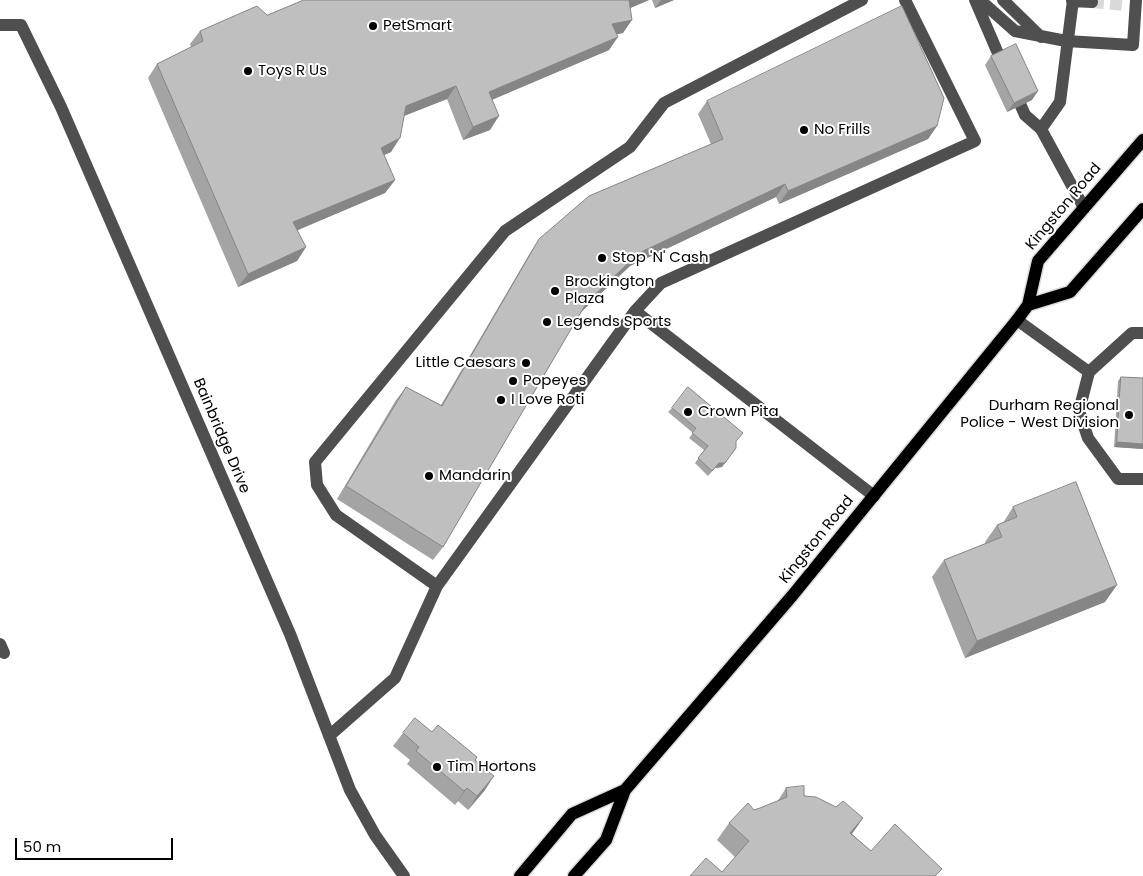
<!DOCTYPE html>
<style>
body{margin:0}
#map{position:relative;width:1143px;height:876px;overflow:hidden;background:#fff;font-family:Poppins,sans-serif}
canvas{display:block}
.scale{position:absolute;left:15px;top:838px;width:158px;height:22px;box-sizing:border-box;border:2px solid #000;border-top:0;padding-left:6px;font-size:15px;line-height:18px;white-space:nowrap;color:#000;-webkit-text-stroke:4px #fff;paint-order:stroke}
</style>
<div id="map">
<canvas width="1143" height="876"></canvas>
<div class="scale">50 m</div>
</div>
<script>
const ctx = document.querySelector('canvas').getContext('2d');
ctx.lineJoin = 'round';
function strokePath(path, color, width, dash) { ctx.strokeStyle = color; ctx.lineWidth = width; ctx.lineCap = dash ? 'butt' : 'round'; ctx.setLineDash(dash || []); ctx.stroke(path); }
function paint(path, color) { ctx.fillStyle = color; ctx.fill(path, 'evenodd'); }
function label(font, color, halo, rows, align = 'center') {
  ctx.font = font + ' Poppins,sans-serif'; ctx.lineWidth = 4; ctx.setLineDash([]); ctx.textBaseline = 'middle'; ctx.strokeStyle = halo; ctx.fillStyle = color; for (const [text, x, y, turn = 0] of rows) {
    ctx.save(); ctx.translate(x, y); ctx.rotate((+turn || 0) * Math.PI / 180); ctx.textAlign = isNaN(turn) ? turn : align; if (halo) ctx.strokeText(text, 0, 0); ctx.fillText(text, 0, 0); ctx.restore();
  }
}
const minorTunnel = new Path2D(`
 M 1092,2 L 1125,5`);
const minor = new Path2D(`
 M 975,0 L 1000,58
 M 980,0 L 1015,31 L 1066,41 L 1133,45 L 1136,0
 M 1003,0 L 1041,37
 M 1073,0 L 1060,102 L 1041,129 L 1084,208
 M 1072,1 L 1092,2
 M 0,25 L 21,25 L 61,107 L 290,634 L 350,790 L 375,835 L 404,876
 M 1021,106 L 1025,115 L 1041,129
 M 635,311 L 874,496
 M 1017,320 L 1089,372
 M 1143,333 L 1132,333 L 1089,372 L 1079,411 L 1088,438 L 1118,479 L 1143,479
 M 437,586 L 336,515 L 317,485 L 315,462 L 505,231 L 630,147 L 664,103 L 862,0
 M 0,644 L 4,653
 M 329,736 L 395,678 L 437,586 L 635,311 L 661,283 L 975,141 L 905,0`);
const major = new Path2D(`
 M 1028,305 L 1070,292 L 1143,209
 M 520,876 L 572,814 L 625,790
 M 574,876 L 606,840 L 625,790 L 792,596 L 1017,320 L 1028,305 L 1038,261 L 1143,140`);
const wall = new Path2D(`
 M 649,0 L 630,8 L 623,33 L 617,34 L 609,50 L 493,99 L 490,130 L 463,140 L 447,99 L 404,116 L 391,152 L 384,155 L 395,180 L 385,193 L 297,230 L 306,247 L 297,261 L 238,287 L 148,78 L 157,64 L 191,47 L 190,44 L 200,31 L 267,15 Z
 M 652,0 L 674,0 L 655,8 Z
 M 991,56 L 1032,100 L 1007,112 L 985,65 Z
 M 707,101 L 937,126 L 928,139 L 779,204 L 776,197 L 630,266 L 581,312 L 443,547 L 433,560 L 337,499 L 396,400 L 406,387 L 441,405 L 530,253 L 539,239 L 711,144 L 698,114 Z
 M 1121,377 L 1143,378 L 1143,449 L 1114,447 L 1118,381 Z
 M 672,408 L 736,442 L 722,467 L 715,468 L 708,476 L 695,463 L 704,450 L 689,438 L 693,433 L 668,412 Z
 M 1013,507 L 1105,602 L 965,658 L 932,577 L 944,560 L 986,544 L 985,542 L 997,525 L 1003,523 Z
 M 432,732 L 475,760 L 485,790 L 468,810 L 458,801 L 455,805 L 407,764 L 410,760 L 393,746 L 403,733 Z
 M 786,788 L 863,818 L 852,834 L 871,851 L 942,869 L 722,872 L 735,857 L 717,840 L 729,823 L 754,810 L 760,808 L 777,802 Z`);
const shadedWall = new Path2D(`
 M 628,0 L 649,0 L 619,13 Z
 M 661,0 L 674,0 L 655,8 Z
 M 632,20 L 623,33 L 603,37 L 612,24 Z
 M 618,37 L 609,50 L 480,105 L 489,92 Z
 M 456,86 L 447,99 L 396,119 L 406,106 Z
 M 1038,91 L 1032,100 L 1007,112 L 1014,103 Z
 M 499,116 L 490,130 L 463,140 L 473,127 Z
 M 937,126 L 928,139 L 779,204 L 788,191 Z
 M 400,138 L 391,152 L 371,161 L 381,148 Z
 M 395,180 L 385,193 L 284,236 L 293,222 Z
 M 785,184 L 776,197 L 630,266 L 577,316 L 587,302 L 639,253 Z
 M 306,247 L 297,261 L 238,287 L 248,274 Z
 M 1117,442 L 1143,444 L 1143,449 L 1114,447 Z
 M 736,448 L 722,467 L 715,468 L 708,476 L 719,463 Z
 M 1117,585 L 1105,602 L 965,658 L 977,641 Z
 M 494,776 L 485,790 L 468,810 L 477,796 Z
 M 467,788 L 458,801 L 455,805 L 464,791 Z
 M 863,818 L 851,835 L 850,833 Z`);
const building = new Path2D(`
 M 304,0 L 629,0 L 632,20 L 612,24 L 618,37 L 489,92 L 499,116 L 473,127 L 456,86 L 406,106 L 400,138 L 381,148 L 395,180 L 293,222 L 306,247 L 248,274 L 157,64 L 203,41 L 200,31 L 257,6 L 267,15 Z
 M 902,6 L 944,98 L 937,126 L 788,191 L 785,184 L 639,253 L 587,302 L 443,547 L 346,486 L 406,387 L 442,406 L 539,239 L 589,196 L 723,139 L 707,101 Z
 M 1016,44 L 1038,91 L 1014,103 L 991,56 Z
 M 1121,377 L 1143,378 L 1143,444 L 1117,442 Z
 M 688,387 L 743,433 L 736,441 L 736,448 L 725,463 L 719,463 L 712,471 L 698,458 L 708,446 L 692,433 L 696,428 L 672,408 Z
 M 1076,482 L 1117,585 L 977,641 L 944,560 L 1002,537 L 997,525 L 1017,517 L 1013,507 Z
 M 415,718 L 432,732 L 438,725 L 477,757 L 475,760 L 494,776 L 477,796 L 467,788 L 464,791 L 416,751 L 419,747 L 403,733 Z
 M 804,786 L 804,796 L 816,797 L 836,807 L 843,801 L 863,818 L 850,833 L 871,851 L 895,824 L 942,869 L 935,876 L 690,876 L 706,858 L 722,872 L 749,841 L 729,823 L 748,803 L 754,810 L 760,808 L 787,797 L 786,788 Z`);
const markers = [
 [373,26,5,"#000"],
 [248,71,5,"#000"],
 [804,130,5,"#000"],
 [602,258,5,"#000"],
 [555,291,5,"#000"],
 [547,322,5,"#000"],
 [526,363,5,"#000"],
 [513,381,5,"#000"],
 [501,400,5,"#000"],
 [688,412,5,"#000"],
 [1129,415,5,"#000"],
 [429,476,5,"#000"],
 [437,767,5,"#000"]
];
const poiNames = [
 ["PetSmart",383,26],
 ["Toys R Us",258,71],
 ["No Frills",814,130],
 ["Stop 'N' Cash",612,258],
 ["Brockington",565,282],
 ["Plaza",565,299],
 ["Legends Sports",557,322],
 ["Little Caesars",516,363,"right"],
 ["Popeyes",523,381],
 ["I Love Roti",511,400],
 ["Durham Regional",1119,406,"right"],
 ["Police - West Division",1119,423,"right"],
 ["Crown Pita",698,412],
 ["Mandarin",439,476],
 ["Tim Hortons",447,767]
];
const streetNames = [
 ["Kingston Road",1064,207,-50],
 ["Bainbridge Drive",221,436,67],
 ["Kingston Road",817,540,-51]
];
strokePath(minorTunnel, '#d9d9d9', 12, [12, 6]);
strokePath(major, '#dbdbdb', 15);
strokePath(minor, '#4f4f4f', 12);
strokePath(major, '#000', 12);
paint(wall, '#a4a4a4');
paint(shadedWall, '#868686');
paint(building, '#bfbfbf');
strokePath(building, '#868686', 1);
for (const [x, y, r, color] of markers) { const dot = new Path2D(); dot.arc(x, y, r, 0, 2 * Math.PI); ctx.fillStyle = color; ctx.fill(dot); strokePath(dot, '#fff', 2); }
label('15px', '#000', '#fff', poiNames, 'left');
label('15px', '#000', '#fff', streetNames);
</script>
